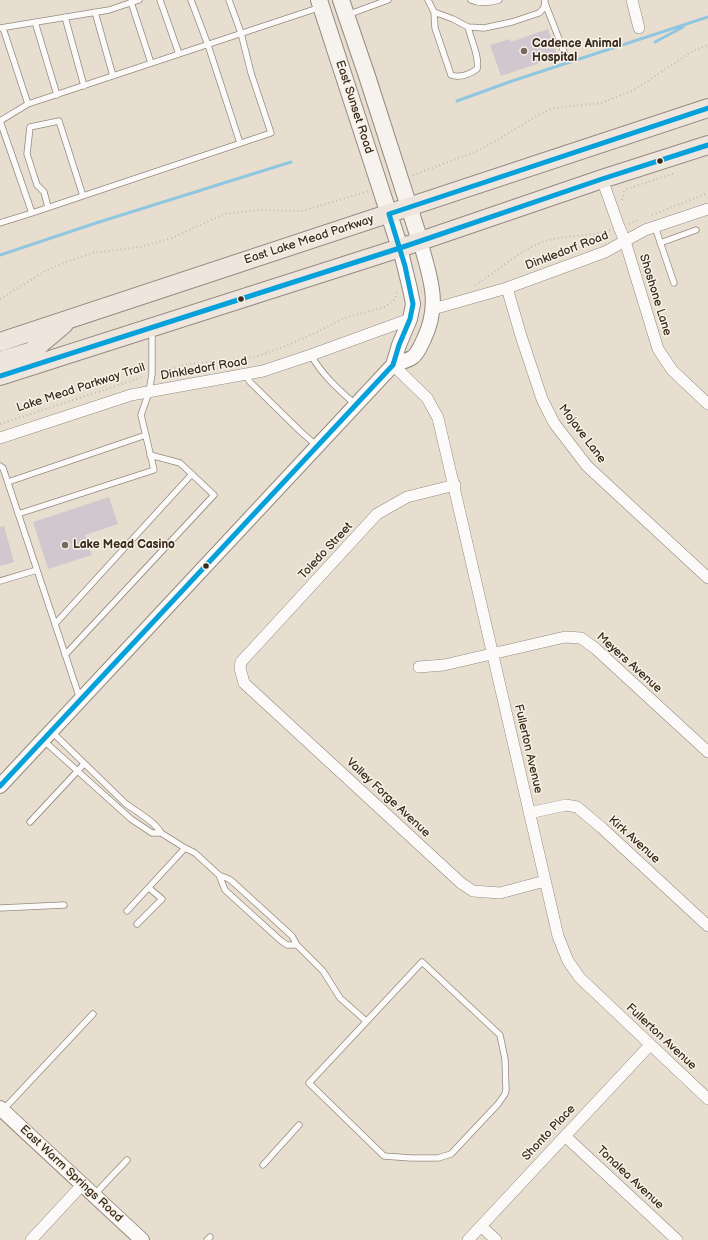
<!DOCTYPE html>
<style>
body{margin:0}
canvas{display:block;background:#e8ded0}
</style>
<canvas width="708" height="1240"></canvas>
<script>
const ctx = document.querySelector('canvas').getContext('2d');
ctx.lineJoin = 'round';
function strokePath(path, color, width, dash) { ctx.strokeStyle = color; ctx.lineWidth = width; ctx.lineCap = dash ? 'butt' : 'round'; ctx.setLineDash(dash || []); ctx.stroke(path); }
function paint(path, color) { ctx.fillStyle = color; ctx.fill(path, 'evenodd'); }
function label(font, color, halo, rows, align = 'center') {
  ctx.font = font + ' "Balsamiq Sans",sans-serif'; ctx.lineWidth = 3; ctx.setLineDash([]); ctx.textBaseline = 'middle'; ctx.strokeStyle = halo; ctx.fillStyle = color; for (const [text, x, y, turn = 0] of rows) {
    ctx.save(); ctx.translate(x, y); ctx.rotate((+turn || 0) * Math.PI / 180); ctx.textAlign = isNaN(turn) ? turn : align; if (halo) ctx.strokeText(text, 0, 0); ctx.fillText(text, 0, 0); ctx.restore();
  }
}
const stream = new Path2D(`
 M 655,42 L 683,27
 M 457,101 L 512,81 L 708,17
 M 0,255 L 96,223 L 291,162`);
const building = new Path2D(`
 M 548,29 L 558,57 L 501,76 L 490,45 L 510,39 L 511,42 Z
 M 109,497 L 118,524 L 85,535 L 92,555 L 48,569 L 33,522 Z
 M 4,526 L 14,562 L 0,566 L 0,527 Z`);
const path = new Path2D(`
 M 413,175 L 475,152 L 494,142 L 538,115 L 551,109 L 571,106 L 601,103 L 634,90 L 694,50 L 708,45
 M 622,200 L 624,192 L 627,189 L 675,173
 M 652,215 L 708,193
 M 629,224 L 638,220
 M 475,285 C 499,271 518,250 545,241 C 566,235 589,237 610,230
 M 0,299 L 47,270 L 72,260 L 93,253 L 140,247 L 172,238 L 224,214 L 259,210 L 302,211 L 369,191
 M 159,372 L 188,364 L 229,360 L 258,356 L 283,347 L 311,335 L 344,318 L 385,307 L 395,299 L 397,292
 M 0,424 L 143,377`);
const service = new Path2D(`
 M 160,0 L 179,54
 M 191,0 L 208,45 L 240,143
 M 428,0 L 434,12 L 435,28 L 451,75 C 460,78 470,74 477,69 C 480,58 471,40 468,27 L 453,19 L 434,12
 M 471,0 C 480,4 489,3 499,0
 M 131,2 L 151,63
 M 545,3 L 564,52
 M 95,12 L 113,76
 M 347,15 L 388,0
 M 65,17 L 84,86
 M 35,22 L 57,95
 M 468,27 L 484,28 L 512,22 L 539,13 L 544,8 L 545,0
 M 0,28 L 109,10 L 139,0
 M 3,28 L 28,104
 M 0,120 L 0,121 L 28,104 L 321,7
 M 0,121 L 32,213 L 0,223
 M 48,207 L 44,192 L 37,185 L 27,154 L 30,127 L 59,121 L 83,196
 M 32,213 L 271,133 L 251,73 L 241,33 L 229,0
 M 655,227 L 674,283
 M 660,243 L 696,230
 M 311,355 C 322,375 339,390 356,405
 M 245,374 L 250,382 L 300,431 L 317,446
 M 0,466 L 3,468 L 80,699
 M 8,482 L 146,435
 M 18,514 L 154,470 L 141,415 L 149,392 L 152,374 L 152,330
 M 0,581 L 37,570
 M 55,624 L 192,474
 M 65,655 L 214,495 L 180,463 L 150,455
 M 43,740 L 131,819 L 152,833 L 161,833 C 156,822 135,811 125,803 L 51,731
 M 30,822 L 84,764
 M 161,833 L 185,848 L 195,853 L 219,875 L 229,879 L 234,883 L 292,936 L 297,945 L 287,945 L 280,940 L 225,890 L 219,875
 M 0,908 L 64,905
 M 127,911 L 185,848
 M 137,924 L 162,899 L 149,888
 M 297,945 L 323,971 L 340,998 L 366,1021
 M 422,962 L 500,1035 L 505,1059 L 506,1090 L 505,1094 L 498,1104 L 451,1154 L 438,1158 L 411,1158 L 384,1156 L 309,1083 Z
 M 3,1110 L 93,1014
 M 263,1165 L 299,1125
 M 94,1195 L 127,1160
 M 207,1240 L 210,1237`);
const minor = new Path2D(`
 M 632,0 L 639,28
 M 602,179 L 619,227 L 625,241 L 658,349 L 672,370 L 708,404
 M 507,288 L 521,336 L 542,399 L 554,423 L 587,466 L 708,578
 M 433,309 L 507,288 L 605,252 L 645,230 L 708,209
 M 393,365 L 427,398 L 438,418 L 558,936 L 568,961 L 580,978 L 708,1099
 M 0,438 L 131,395 L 263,371 L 311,355 L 410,319
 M 455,485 L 407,497 L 377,514 L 241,662 L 240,668 L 244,683 L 461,883 L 473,891 L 500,893 L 545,881
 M 419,667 L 444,665 L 565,637 L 581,638 L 596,649 L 708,752
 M 529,813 L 566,805 L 577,807 L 602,828 L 708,926
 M 565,1136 L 677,1240
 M 481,1226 L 496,1240
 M 31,1240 L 82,1185
 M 468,1240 L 650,1045`);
const tertiary = new Path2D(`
 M 393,365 L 399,345 L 410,319 L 413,304 L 410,289 L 400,248
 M 0,786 L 393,365 C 399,363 407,361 413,357 C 418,353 421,345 424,339 C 441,303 430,277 420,241
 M 0,1108 L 142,1240`);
const secondary = new Path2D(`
 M 319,0 L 400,248
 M 341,0 L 367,76 L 420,241`);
const primary = new Path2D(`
 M 0,342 L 708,108
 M 0,361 L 32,351 L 64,324
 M 0,376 L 400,248 L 602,179 L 708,145`);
const bus1 = new Path2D(`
 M 0,376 L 400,248 L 602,179 L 708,145
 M 0,786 L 393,365 L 399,345 L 410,319 L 413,304 L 405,266 L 389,214 L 708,108`);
const markers = [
 [524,51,4,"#78695c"],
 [660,161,3.5,"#3b2a1e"],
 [241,299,3.5,"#3b2a1e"],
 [65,545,4,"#78695c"],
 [206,566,3.5,"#3b2a1e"]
];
const poiNames = [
 ["Cadence Animal",532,44],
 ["Hospital",532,58],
 ["Lake Mead Casino",73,545]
];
const streetNames = [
 ["East Sunset Road",354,107,72],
 ["East Lake Mead Parkway",309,240,-18],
 ["Dinkledorf Road",567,251,-21],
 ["Shoshone Lane",655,295,73],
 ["Dinkledorf Road",204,369,-10],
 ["Lake Mead Parkway Trail",81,388,-18],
 ["Mojave Lane",582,434,53],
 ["Toledo Street",326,551,-47],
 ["Meyers Avenue",629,663,42],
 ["Fullerton Avenue",528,749,77],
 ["Valley Forge Avenue",388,798,43],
 ["Kirk Avenue",634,840,42],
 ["Fullerton Avenue",661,1037,43],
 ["Shonto Place",549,1133,-47],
 ["East Warm Springs Road",71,1174,43],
 ["Tonalea Avenue",630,1178,43]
];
strokePath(stream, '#90c6df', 3);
paint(building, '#d0c8ce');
strokePath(service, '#938a81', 7);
strokePath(minor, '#938a81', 12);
strokePath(tertiary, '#938a81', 16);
strokePath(secondary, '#938a81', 18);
strokePath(primary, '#938a81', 20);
strokePath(path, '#bfbbb7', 2, [1, 3]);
strokePath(service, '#fcfaf8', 5.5);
strokePath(minor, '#fcfaf8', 11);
strokePath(tertiary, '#fcfaf8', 14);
strokePath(secondary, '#f6f2ee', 16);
strokePath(primary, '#eee5dd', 18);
strokePath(bus1, '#06a0da', 5);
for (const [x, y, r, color] of markers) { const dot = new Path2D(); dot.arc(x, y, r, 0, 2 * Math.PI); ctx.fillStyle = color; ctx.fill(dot); strokePath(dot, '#f7f3e8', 1.5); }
label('bold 12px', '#3b2a1e', '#f7f3e8', poiNames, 'left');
label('12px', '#3b2a1e', '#f7f3e8', streetNames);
</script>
